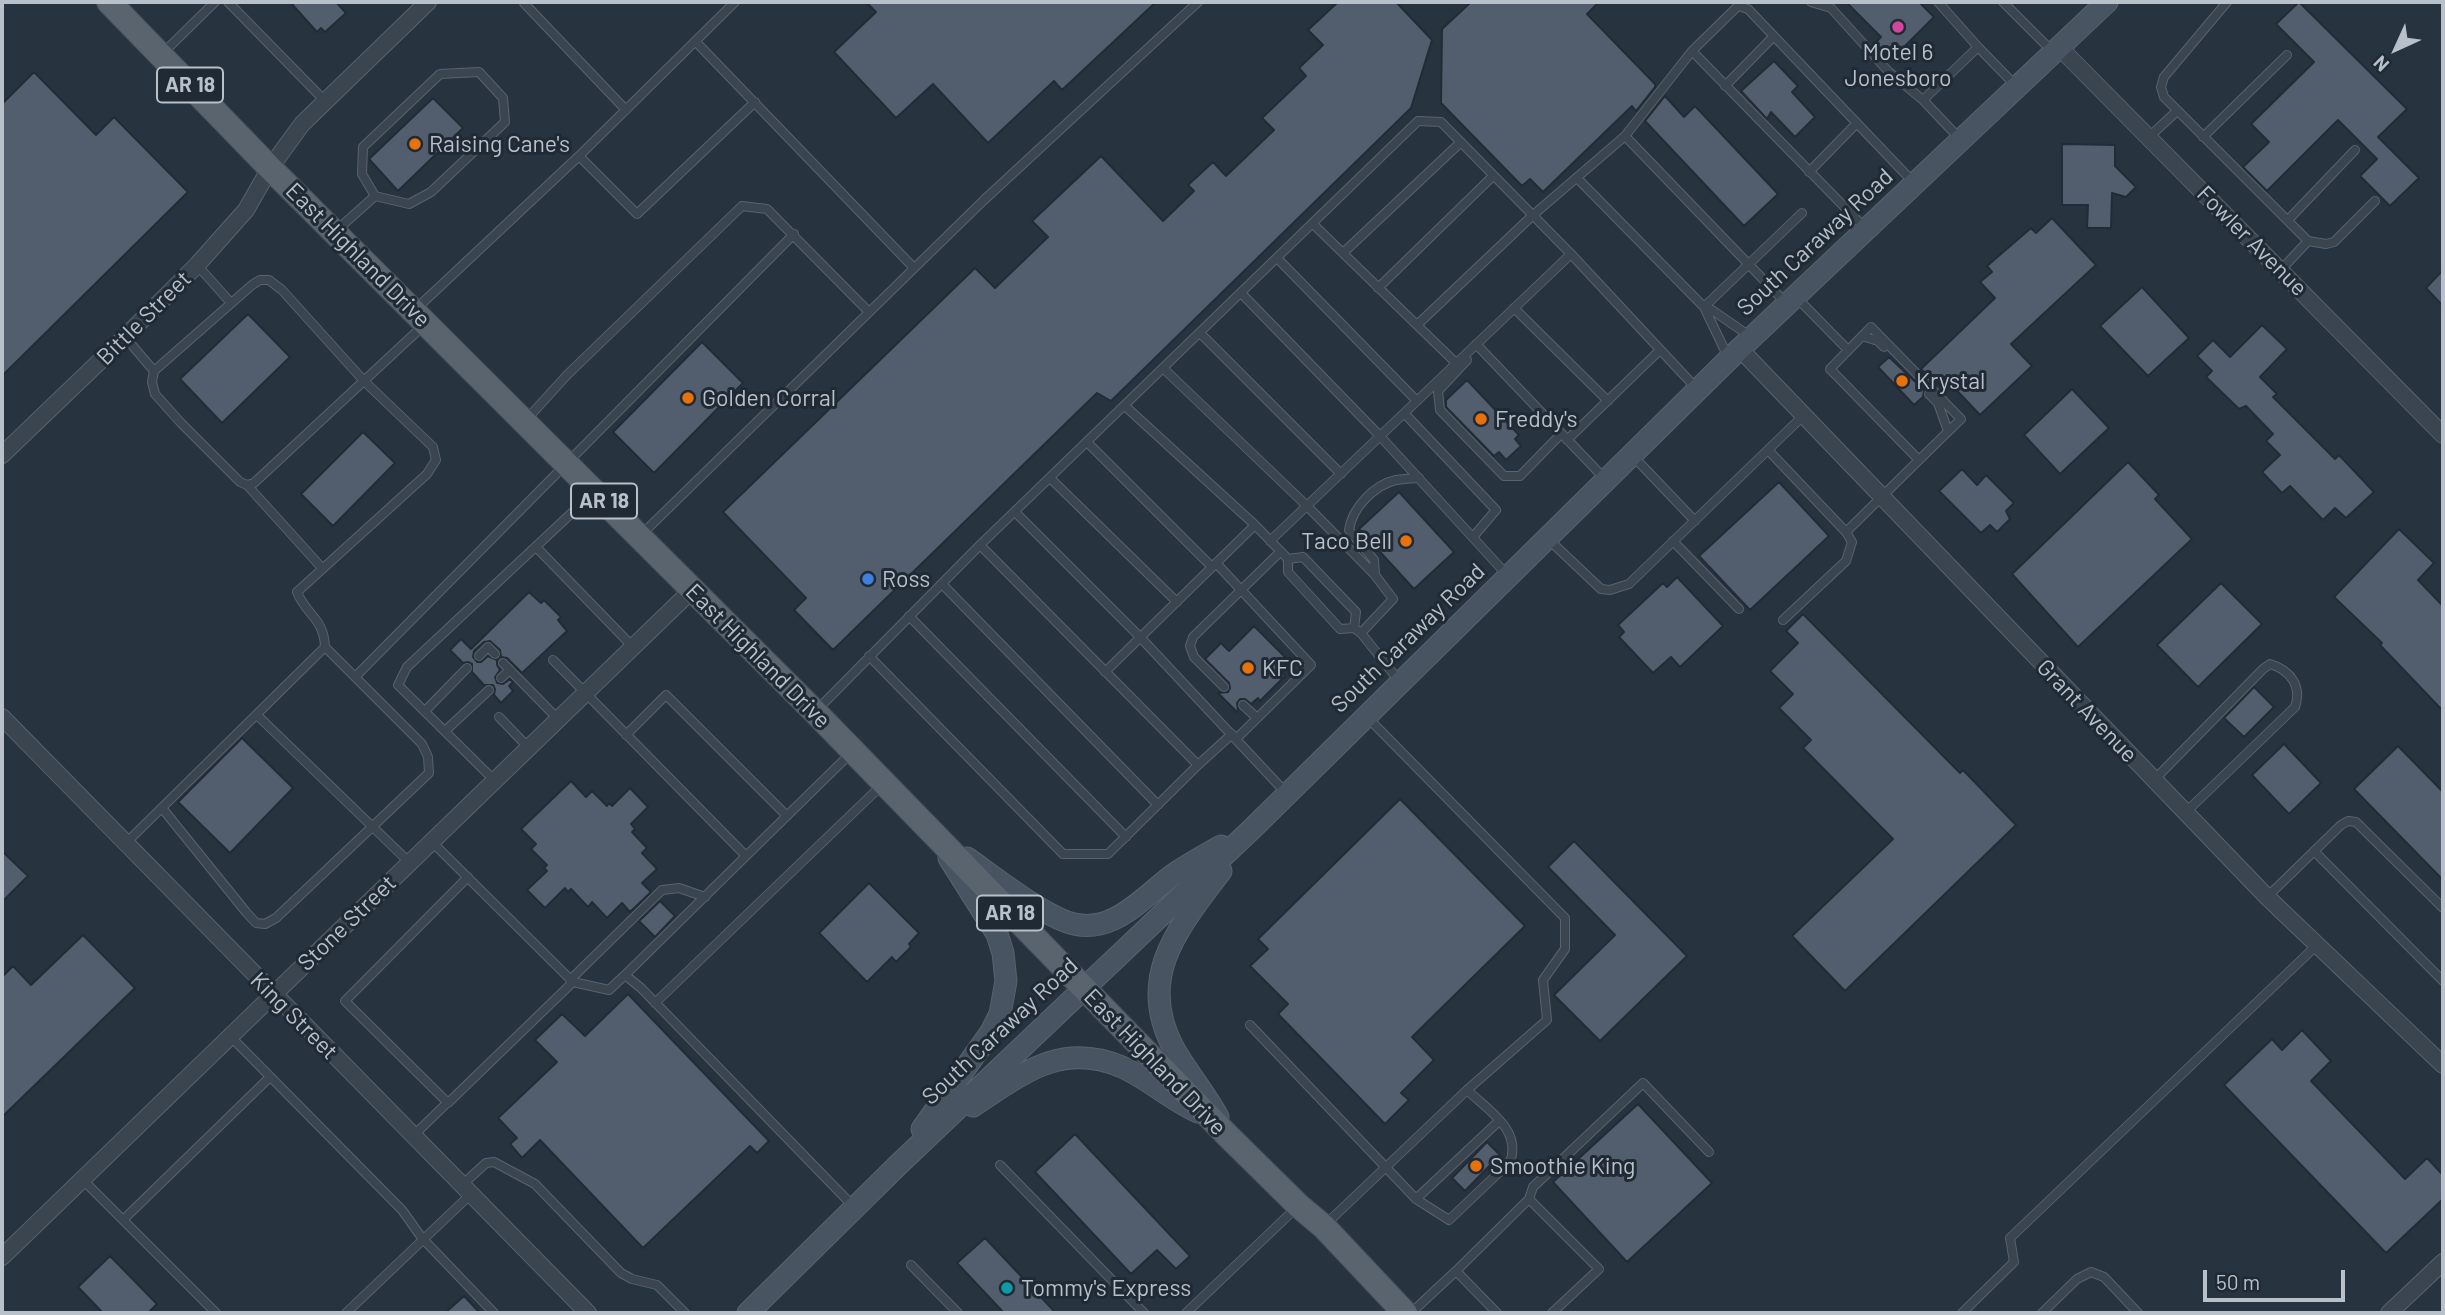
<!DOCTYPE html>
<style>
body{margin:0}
#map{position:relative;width:2445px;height:1315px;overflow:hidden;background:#27333f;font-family:Barlow,sans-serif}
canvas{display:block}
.frame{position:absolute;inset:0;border:4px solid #b8c0ca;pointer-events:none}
.north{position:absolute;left:2361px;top:14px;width:70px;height:70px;-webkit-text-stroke:5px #202a34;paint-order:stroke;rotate:225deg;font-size:19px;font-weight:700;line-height:28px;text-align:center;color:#b8c0ca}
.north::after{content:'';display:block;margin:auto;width:24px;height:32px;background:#b8c0ca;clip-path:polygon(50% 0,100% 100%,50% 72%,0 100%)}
.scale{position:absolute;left:2203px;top:1270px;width:142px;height:32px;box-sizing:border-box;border:4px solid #b8c0ca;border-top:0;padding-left:9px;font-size:21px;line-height:24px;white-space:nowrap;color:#b8c0ca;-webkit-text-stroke:5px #202a34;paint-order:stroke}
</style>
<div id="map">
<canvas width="2445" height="1315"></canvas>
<div class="frame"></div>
<div class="north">N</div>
<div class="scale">50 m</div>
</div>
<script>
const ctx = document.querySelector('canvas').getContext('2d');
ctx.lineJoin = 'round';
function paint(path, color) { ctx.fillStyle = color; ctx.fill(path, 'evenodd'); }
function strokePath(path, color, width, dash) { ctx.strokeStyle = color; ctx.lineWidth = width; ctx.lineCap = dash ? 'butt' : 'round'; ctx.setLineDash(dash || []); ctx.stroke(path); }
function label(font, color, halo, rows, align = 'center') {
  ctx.font = font + ' Barlow,sans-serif'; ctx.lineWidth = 6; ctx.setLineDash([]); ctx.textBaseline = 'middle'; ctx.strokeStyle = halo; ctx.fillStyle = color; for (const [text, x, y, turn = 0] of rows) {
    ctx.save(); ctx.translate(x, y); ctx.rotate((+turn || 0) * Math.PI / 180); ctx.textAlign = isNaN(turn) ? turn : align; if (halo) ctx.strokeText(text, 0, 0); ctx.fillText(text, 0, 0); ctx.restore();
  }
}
const building = new Path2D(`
 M 290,2 L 336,2 L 346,13 L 325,32 L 321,28 L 317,32 Z
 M 866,2 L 1156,2 L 1062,90 L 1054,81 L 988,143 L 933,84 L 896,118 L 834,52 L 876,12 Z
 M 1338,2 L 1396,2 L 1432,40 L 1411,108 L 1111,401 L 1097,393 L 833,650 L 794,610 L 806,598 L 723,512 L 975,268 L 995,288 L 1048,237 L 1032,221 L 1101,156 L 1163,221 L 1194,191 L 1188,185 L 1213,162 L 1226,176 L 1274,130 L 1262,118 L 1306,76 L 1299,68 L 1323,45 L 1308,30 Z
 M 1471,2 L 1599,2 L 1587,14 L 1655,84 L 1655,87 L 1636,111 L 1632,106 L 1543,192 L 1530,179 L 1522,186 L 1441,103 L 1442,29 Z
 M 1846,2 L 1919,2 L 1934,17 L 1891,60 L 1874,44 L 1881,37 Z
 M 2299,2 L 2407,109 L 2378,137 L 2419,178 L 2390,206 L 2360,176 L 2377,159 L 2338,120 L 2267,191 L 2243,167 L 2269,142 L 2251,124 L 2314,62 L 2276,24 Z
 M 1774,61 L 1798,86 L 1792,92 L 1815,117 L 1795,137 L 1771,112 L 1767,119 L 1741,91 Z
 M 34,72 L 96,135 L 114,117 L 188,192 L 2,376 L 2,104 Z
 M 1665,96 L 1684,117 L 1695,106 L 1778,194 L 1744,226 L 1645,121 Z
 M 433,98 L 463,128 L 398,191 L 369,159 Z
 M 2062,144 L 2115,145 L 2115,166 L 2136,187 L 2126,197 L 2112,193 L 2111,228 L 2087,228 L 2088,205 L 2062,205 Z
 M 2052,218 L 2096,265 L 2011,344 L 2032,366 L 1980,415 L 1944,377 L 1936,384 L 1921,369 L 1995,298 L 1980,282 L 1992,272 L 1987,266 L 2031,228 L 2036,233 Z
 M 2443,270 L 2443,306 L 2426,288 Z
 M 2142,287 L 2189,338 L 2148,376 L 2100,326 Z
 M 248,314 L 290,357 L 222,423 L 180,379 Z
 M 2262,325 L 2287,349 L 2260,377 L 2277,394 L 2273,397 L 2335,459 L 2339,455 L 2374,492 L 2346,518 L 2335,508 L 2323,520 L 2290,486 L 2282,493 L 2262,472 L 2280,455 L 2266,441 L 2273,434 L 2246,406 L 2239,409 L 2206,377 L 2212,371 L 2197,356 L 2213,340 L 2230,357 Z
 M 702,342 L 743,383 L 654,473 L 613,432 Z
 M 1889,357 L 1924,390 L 1923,397 L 1914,405 L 1878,367 Z
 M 1467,380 L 1519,435 L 1515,439 L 1521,446 L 1506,460 L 1499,452 L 1494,456 L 1446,407 L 1446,400 Z
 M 2072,389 L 2109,428 L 2060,474 L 2024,435 Z
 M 363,432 L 395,463 L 333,526 L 301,494 Z
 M 2128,462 L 2159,495 L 2155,499 L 2192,539 L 2078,647 L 2012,574 Z
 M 1962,469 L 1977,485 L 1986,475 L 2014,503 L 2006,511 L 2010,519 L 1997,532 L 1990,525 L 1981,533 L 1939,491 Z
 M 1779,482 L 1829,536 L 1750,610 L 1699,556 Z
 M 1399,492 L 1454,552 L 1414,589 L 1359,529 Z
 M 2399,529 L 2434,563 L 2418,580 L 2443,606 L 2443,711 L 2380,645 L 2382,643 L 2334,597 Z
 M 1677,577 L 1723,626 L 1680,667 L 1671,657 L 1653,673 L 1619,637 L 1624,632 L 1618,625 L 1663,583 L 1667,587 Z
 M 2221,583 L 2262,624 L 2198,687 L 2157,645 Z
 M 529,592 L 541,603 L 544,600 L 561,617 L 558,620 L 567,631 L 522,673 L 507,658 L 501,657 L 500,650 L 490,641 L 484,642 L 474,651 L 473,657 L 477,662 L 481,662 L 488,656 L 497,660 L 497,665 L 500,670 L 495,677 L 497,683 L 503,684 L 510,679 L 513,682 L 509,686 L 513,691 L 501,703 L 494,695 L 495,689 L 493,685 L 484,685 L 472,672 L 472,664 L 468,662 L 463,663 L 450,650 L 461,639 L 471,649 Z
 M 1803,614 L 1960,773 L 1963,770 L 2016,825 L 1845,991 L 1792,936 L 1893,839 L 1803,748 L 1811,740 L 1779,708 L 1793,694 L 1770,671 L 1798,643 L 1786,631 Z
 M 1254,626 L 1291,663 L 1282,672 L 1285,676 L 1260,701 L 1258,698 L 1251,704 L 1245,699 L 1240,699 L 1237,703 L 1238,710 L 1237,712 L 1218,693 L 1228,692 L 1230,688 L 1229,683 L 1205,659 L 1221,643 L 1229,651 Z
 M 2254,687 L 2274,707 L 2244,737 L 2224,718 Z
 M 242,738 L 293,788 L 230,853 L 178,802 Z
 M 2284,744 L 2321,783 L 2289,814 L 2252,775 Z
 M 2398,746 L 2443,792 L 2443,880 L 2354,789 Z
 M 571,781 L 586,797 L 592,791 L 607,806 L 609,803 L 612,806 L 630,788 L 648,807 L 631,824 L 635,829 L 632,832 L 647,848 L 642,853 L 657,869 L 642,883 L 651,892 L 630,912 L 622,903 L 607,918 L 592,902 L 588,907 L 571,889 L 568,892 L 565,888 L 545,908 L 527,890 L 547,871 L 544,868 L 547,865 L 531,849 L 536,844 L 521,829 Z
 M 1400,799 L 1525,926 L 1412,1037 L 1434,1060 L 1401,1093 L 1409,1100 L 1385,1124 L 1278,1014 L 1288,1004 L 1250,966 L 1268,949 L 1258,939 Z
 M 1574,841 L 1687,956 L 1600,1041 L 1554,995 L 1615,935 L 1548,867 Z
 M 2,851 L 28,876 L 2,902 Z
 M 869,883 L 919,933 L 909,944 L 911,947 L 896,962 L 892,957 L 867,982 L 819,933 Z
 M 660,901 L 675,916 L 655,937 L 639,921 Z
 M 83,935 L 135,988 L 2,1117 L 2,977 L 13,966 L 31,985 Z
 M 628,994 L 769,1141 L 757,1153 L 750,1146 L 643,1248 L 540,1140 L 522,1158 L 510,1144 L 517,1138 L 498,1118 L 557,1062 L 535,1040 L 562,1014 L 585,1036 Z
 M 2302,1030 L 2331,1061 L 2311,1081 L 2405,1179 L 2427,1158 L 2443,1175 L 2443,1199 L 2386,1253 L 2224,1085 L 2272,1039 L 2282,1050 Z
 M 1638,1104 L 1712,1183 L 1627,1262 L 1553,1182 Z
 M 1075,1134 L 1190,1256 L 1176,1269 L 1157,1250 L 1131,1274 L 1035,1172 Z
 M 1487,1142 L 1500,1155 L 1465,1191 L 1452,1178 Z
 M 985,1238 L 1056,1313 L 1004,1313 L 957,1263 Z
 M 110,1256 L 157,1304 L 148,1313 L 103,1313 L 78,1287 Z
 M 464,1296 L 480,1313 L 445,1313 Z`);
const service = new Path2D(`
 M 228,2 L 325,101
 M 526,2 L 524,3 L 626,110
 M 1811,2 L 1831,8 L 1888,71 L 1923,100
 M 1938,2 L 1978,47
 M 2003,2 L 2053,52
 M 2227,2 L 2164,77 L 2161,87 L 2164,97 L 2308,241 L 2326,244 L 2334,242 L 2375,201
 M 696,42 L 914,268
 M 1692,51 L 1738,6 L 1748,9 L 1914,183
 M 162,54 L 215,2
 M 1725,86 L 1773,37
 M 1625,136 L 1785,302
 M 2149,137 L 2177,111
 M 2203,137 L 2287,55
 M 1960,139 L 1923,100 L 1978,47 L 2015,85
 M 579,156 L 637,214 L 755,102
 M 1809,172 L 1857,123
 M 1578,179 L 1704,307 L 1728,357
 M 2288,220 L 2355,150
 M 1313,224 L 1456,363
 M 337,230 L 375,196 L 409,204 L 431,192 L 505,122 L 503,98 L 479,72 L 440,74 L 363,147 L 362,174 L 375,196
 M 1343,253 L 1461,142
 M 1277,258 L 1417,401
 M 197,265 L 231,303
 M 2280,271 L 2308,241
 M 1378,288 L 1493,176
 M 1241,293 L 1380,436 L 1508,576
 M 1796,297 L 1848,350
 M 417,308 L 579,156 L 735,2
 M 1514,308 L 1608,401
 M 1417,325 L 1532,216 L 1625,136 L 1692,51 L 1865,228
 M 1871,327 L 1961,419 L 1919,460 L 1830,369 Z
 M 1200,333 L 1341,474
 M 1862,336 L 1878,341 L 1884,347
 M 125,337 L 154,371
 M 1751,337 L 1712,310 L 1704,307 L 1802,213
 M 1476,344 L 1604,478
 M 1467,360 L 1438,391 L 1440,410 L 1504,476 L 1520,476 L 1561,434
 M 1163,368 L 1307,506 L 1375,575 L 1393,599 L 1361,633
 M 1929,394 L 1938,403 L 1948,431
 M 1125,406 L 1255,525 L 1288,559 L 1288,572 L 1340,629 L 1354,628 L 1361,633 L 1400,682
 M 1405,414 L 1496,510 L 1473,537
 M 527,419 L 567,375 L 742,206 L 767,209 L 869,312
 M 1567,440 L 1660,350
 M 1087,442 L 1212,567
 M 1768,450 L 1846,532 L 1852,542 L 1846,561 L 1783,620
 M 1632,455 L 1695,521
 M 1050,478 L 1177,602
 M 247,485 L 322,568
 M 1015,512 L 1141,638 L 1287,794
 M 1846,532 L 1919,460
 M 641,535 L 984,200 L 1198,2
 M 1547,538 L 1601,589 L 1610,590 L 1629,584 L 1804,415
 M 1270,541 L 1571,254
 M 1673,541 L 1739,609
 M 536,547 L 633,647
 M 1288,559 L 1303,557 L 1356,612 L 1354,628
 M 1216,563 L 1311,665 L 1236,739
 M 1375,575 L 1374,560 L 1349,530 C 1352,508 1374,485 1396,480 C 1404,479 1411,478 1419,478
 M 942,584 L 1158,805
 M 909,616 L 1126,837
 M 479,656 L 488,647 L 495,654
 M 869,656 L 1063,854 L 1108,854 L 1198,765 L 980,545
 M 553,660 L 746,856 L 850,754
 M 503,663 L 558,719
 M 1105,672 L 1255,525
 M 355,677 L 794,234
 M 501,678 L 510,670
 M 1224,687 L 1194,657 L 1190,646 L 1193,637 L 1280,552
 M 1243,705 L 1257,718
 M 817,710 L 980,545 L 1418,121 L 1441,122 L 1571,254 L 1696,388
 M 425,711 L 467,668
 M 257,715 L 410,863
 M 499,717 L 528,747
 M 445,731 L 489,690
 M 626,735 L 666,695 L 787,816
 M 1198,765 L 1232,734
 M 2154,780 L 2263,669 L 2270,664 C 2291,670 2302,687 2295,707 L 2185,813
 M 495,781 L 398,685 L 407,667 L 592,494
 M 162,808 L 246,912 L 256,923 L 265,924 L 276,918 L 429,773 L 428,757 L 422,744 L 325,647 C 324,618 306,615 297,592 L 427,474 L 436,460 L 433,447 L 364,381 L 282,290 L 269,280 L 260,280 L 252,285 L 154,371 L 152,382 L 155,394 L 181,423 L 240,482 L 247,485 L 254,483 L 424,325
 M 432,842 L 573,982 L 609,990 L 625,975 L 641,988 L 854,1207
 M 126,843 L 325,647
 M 2314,851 L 2443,981
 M 468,877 L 345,1001 L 448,1103 L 573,982
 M 2267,897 L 2341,825 L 2348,821 L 2356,822 L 2443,908
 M 625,975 L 746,856
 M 570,980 L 662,890 L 679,888 L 705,897
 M 655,1003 L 883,784
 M 1250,1025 L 1416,1199 L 1449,1220 L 1510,1162 C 1522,1130 1488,1110 1467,1090
 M 229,1035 L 402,1210 L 422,1238 L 494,1313
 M 413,1136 L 447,1103
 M 1000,1165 L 1144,1313
 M 82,1179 L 216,1313
 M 462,1185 L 486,1163 L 494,1162 L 535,1184 L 621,1273 L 632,1279 L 657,1285 L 685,1313
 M 1416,1199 L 1499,1121
 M 1529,1199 L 1533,1187 L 1643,1083 L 1709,1152
 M 123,1220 L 270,1077
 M 1326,1224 L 1467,1090 L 1547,1020 L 1543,980 L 1565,949 L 1565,918 L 1368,718
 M 911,1265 L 958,1313
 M 1456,1271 L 1529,1199 L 1599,1269 L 1552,1313
 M 346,1313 L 471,1194
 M 1186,1313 L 1296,1208
 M 1411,1313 L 1456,1271 L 1497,1313
 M 1962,1313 L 2014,1262 L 2010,1238 L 2317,945
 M 2042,1313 L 2077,1279 L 2091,1272 L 2104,1277 L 2138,1313`);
const minor = new Path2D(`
 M 2060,48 L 2443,435
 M 1740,349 L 2267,897 L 2443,1065
 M 2,455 L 125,337 L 197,265 L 246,210 L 270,168 L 302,124 L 428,2
 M 2,717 L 588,1313
 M 2,1257 L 692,590
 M 2389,1313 L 2443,1262`);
const secondary = new Path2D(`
 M 967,858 C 994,877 1037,911 1067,922 C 1111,938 1143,897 1174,874 C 1189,864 1205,855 1221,846
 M 973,1106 C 1022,1074 1061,1041 1122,1067 C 1149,1079 1171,1100 1198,1112
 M 1218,1117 C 1205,1093 1187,1072 1174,1049 C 1135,977 1179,927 1221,871
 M 922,1129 L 991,1032 L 1000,1014 L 1006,981 L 1003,953 L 997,934 L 949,858
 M 748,1313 L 897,1166 L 1254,827 L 1729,359 L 2107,2`);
const primary = new Path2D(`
 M 109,2 L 270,168 L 815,712 L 1227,1135 L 1299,1206 L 1324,1227 L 1405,1313`);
const markers = [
 [1898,27,7,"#d1479c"],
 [415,144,7,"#e8710a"],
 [1902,381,7,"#e8710a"],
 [688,398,7,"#e8710a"],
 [1481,419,7,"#e8710a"],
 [1406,541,7,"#e8710a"],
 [868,579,7,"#3f7fe0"],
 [1248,668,7,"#e8710a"],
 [1476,1166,7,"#e8710a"],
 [1007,1288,7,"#0f9aa8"]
];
const shields = [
 [190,85,66],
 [604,501,66],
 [1010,913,66]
];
const shieldNames = [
 ["AR 18",190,85],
 ["AR 18",604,501],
 ["AR 18",1010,913]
];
const poiNames = [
 ["Motel 6",1898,52,"center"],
 ["Jonesboro",1898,78,"center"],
 ["Raising Cane's",429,144],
 ["Krystal",1916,381],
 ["Golden Corral",702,398],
 ["Freddy's",1495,419],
 ["Taco Bell",1392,541,"right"],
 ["Ross",882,579],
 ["KFC",1262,668],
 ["Smoothie King",1490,1166],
 ["Tommy's Express",1021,1288]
];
const streetNames = [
 ["Fowler Avenue",2252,241,45],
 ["South Caraway Road",1815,242,-43],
 ["East Highland Drive",358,255,45],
 ["Bittle Street",144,318,-45],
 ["South Caraway Road",1408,638,-44],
 ["East Highland Drive",758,656,45],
 ["Grant Avenue",2087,711,46],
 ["Stone Street",347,923,-44],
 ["King Street",294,1016,45],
 ["South Caraway Road",1000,1031,-43],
 ["East Highland Drive",1155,1062,46]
];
paint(building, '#525e6d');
strokePath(building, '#222c36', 2);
strokePath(service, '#59636d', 10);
strokePath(minor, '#59636d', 18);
strokePath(secondary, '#59636d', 23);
strokePath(primary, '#454e58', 26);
strokePath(service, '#3b454f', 8);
strokePath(minor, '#3b454f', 16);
strokePath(secondary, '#495462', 21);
strokePath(primary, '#59646f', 24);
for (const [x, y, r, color] of markers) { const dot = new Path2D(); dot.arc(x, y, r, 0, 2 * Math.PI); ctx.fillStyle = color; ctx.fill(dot); strokePath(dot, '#202a34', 2.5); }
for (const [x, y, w] of shields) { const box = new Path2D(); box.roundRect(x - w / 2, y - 17.5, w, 35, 5); ctx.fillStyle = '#202a34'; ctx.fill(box); strokePath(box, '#b8c0ca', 2); }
label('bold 21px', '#b8c0ca', null, shieldNames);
label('23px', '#b8c0ca', '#202a34', poiNames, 'left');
label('23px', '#b8c0ca', '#202a34', streetNames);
</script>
